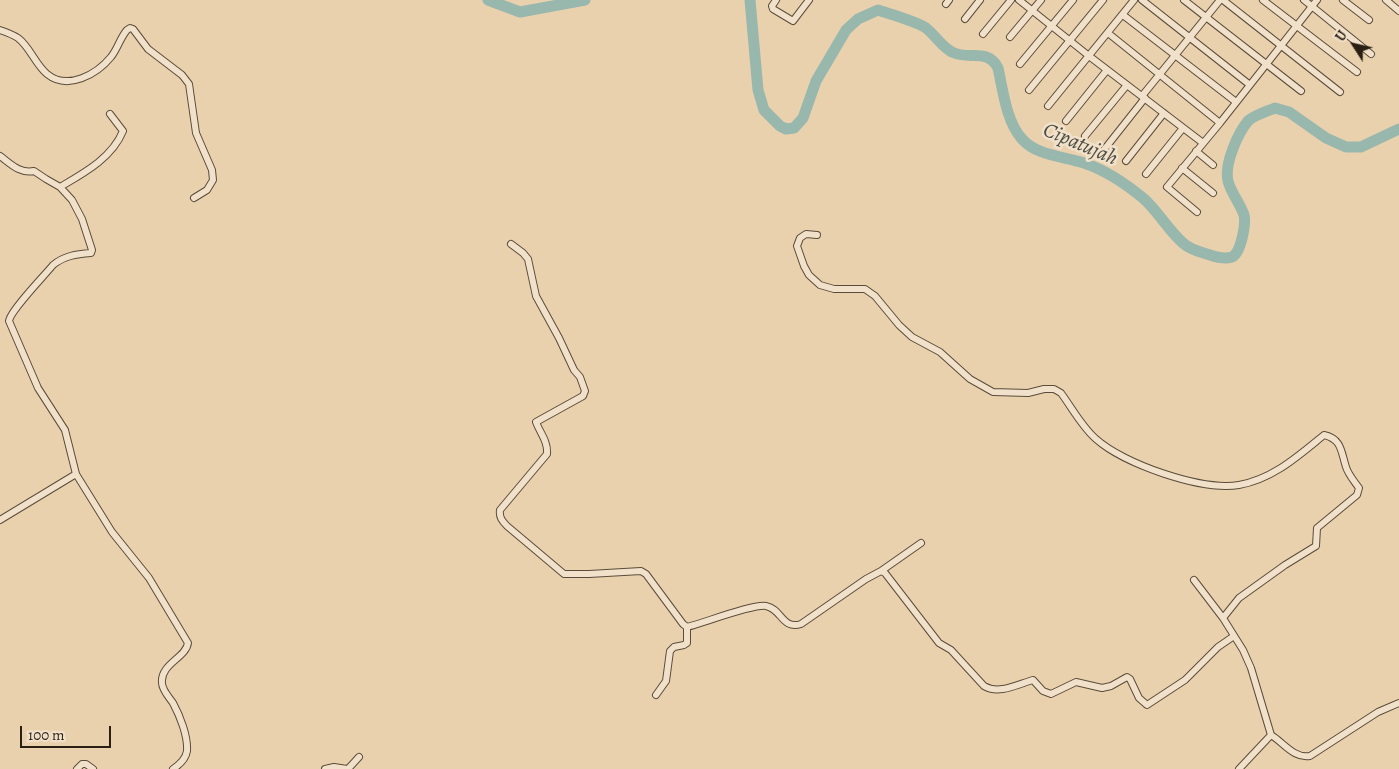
<!DOCTYPE html>
<style>
body{margin:0}
#map{position:relative;width:1399px;height:769px;overflow:hidden;background:#ead1ae;font-family:Alegreya,serif}
canvas{display:block}
.north{position:absolute;left:1329px;top:20px;width:50px;height:50px;-webkit-text-stroke:4px #f1e1ca;paint-order:stroke;rotate:305deg;font-size:14px;font-weight:700;line-height:20px;text-align:center;color:#2a1f13}
.north::after{content:'';display:block;margin:auto;width:18px;height:22px;background:#2a1f13;clip-path:polygon(50% 0,100% 100%,50% 72%,0 100%)}
.scale{position:absolute;left:20px;top:726px;width:91px;height:22px;box-sizing:border-box;border:2px solid #2a1f13;border-top:0;padding-left:6px;font-size:15px;line-height:18px;white-space:nowrap;color:#2a1f13;-webkit-text-stroke:4px #f1e1ca;paint-order:stroke}
</style>
<div id="map">
<canvas width="1399" height="769"></canvas>
<div class="north">U</div>
<div class="scale">100 m</div>
</div>
<script>
const ctx = document.querySelector('canvas').getContext('2d');
ctx.lineJoin = 'round';
function strokePath(path, color, width, dash) { ctx.strokeStyle = color; ctx.lineWidth = width; ctx.lineCap = dash ? 'butt' : 'round'; ctx.setLineDash(dash || []); ctx.stroke(path); }
function label(font, color, halo, rows, align = 'center') {
  ctx.font = font + ' Alegreya,serif'; ctx.lineWidth = 5; ctx.setLineDash([]); ctx.textBaseline = 'middle'; ctx.strokeStyle = halo; ctx.fillStyle = color; for (const [text, x, y, turn = 0] of rows) {
    ctx.save(); ctx.translate(x, y); ctx.rotate((+turn || 0) * Math.PI / 180); ctx.textAlign = isNaN(turn) ? turn : align; if (halo) ctx.strokeText(text, 0, 0); ctx.fillText(text, 0, 0); ctx.restore();
  }
}
const river = new Path2D(`
 M 488,0 L 520,12 L 585,0
 M 750,0 L 758,90 L 764,110 L 780,126 L 786,129 L 794,128 L 803,118 L 816,81 L 846,30 L 858,19 L 878,10 C 890,14 916,21 926,28 C 935,35 942,47 952,52 C 969,61 987,47 998,68 C 1003,90 1006,121 1022,139 C 1037,156 1063,156 1084,163 C 1105,170 1126,184 1143,198 C 1158,211 1168,230 1183,243 C 1190,250 1201,252 1210,255 C 1216,257 1226,259 1232,257 C 1241,253 1246,224 1244,215 C 1240,203 1231,193 1228,181 C 1224,164 1238,133 1248,121 C 1254,115 1268,111 1275,108 L 1289,112 L 1326,138 L 1346,147 L 1361,147 L 1399,129`);
const minor = new Path2D(`
 M 776,0 L 772,6 L 773,9 L 793,21 L 809,0
 M 1019,0 L 1089,56 L 1203,143
 M 1142,0 L 1250,85
 M 1184,0 L 1301,91
 M 1223,0 L 1340,92
 M 1263,0 L 1357,72
 M 1304,0 L 1371,54
 M 1343,0 L 1369,20
 M 1386,0 L 1399,11
 M 946,4 L 949,0
 M 1123,15 L 1236,102
 M 965,19 L 980,0
 M 0,30 C 6,32 12,34 18,38 C 30,47 35,64 47,74 C 68,91 97,74 111,57 C 118,48 120,38 127,30 L 130,28 L 133,29 L 148,49 L 182,75 L 189,84 L 196,133 L 212,170 L 213,180 L 207,190 L 194,198
 M 1108,33 L 1220,123
 M 983,34 L 1011,0
 M 1010,37 L 1041,0
 M 1020,64 L 1073,0
 M 1029,90 L 1103,0
 M 1142,96 L 1220,0
 M 1048,106 L 1134,0
 M 1066,121 L 1107,70
 M 1085,136 L 1127,85
 M 1103,151 L 1145,98
 M 1196,151 L 1213,165
 M 0,156 C 11,164 20,174 34,171 L 46,179 L 60,187 L 72,200 L 82,219 L 92,250 L 91,253 C 76,254 64,256 53,265 C 45,275 10,311 9,321 L 38,388 L 65,430 L 76,474
 M 1126,161 L 1164,113
 M 1182,168 L 1213,193
 M 1146,174 L 1183,128
 M 60,187 C 84,173 112,158 123,131 L 110,114
 M 1197,212 L 1167,187 L 1220,123 L 1317,0
 M 817,235 L 806,234 L 800,238 L 797,246 L 804,266 L 809,275 L 820,285 L 834,289 L 865,289 L 875,296 L 899,325 L 912,337 L 940,352 L 970,379 L 993,392 L 1028,393 L 1044,389 L 1054,389 L 1061,393 C 1072,408 1082,427 1096,439 C 1124,464 1201,491 1239,485 C 1273,479 1298,456 1324,435 C 1342,439 1341,452 1346,467 C 1348,474 1354,481 1359,488 L 1357,495 L 1317,528 L 1316,546 L 1285,565 L 1239,598 L 1223,618
 M 511,244 L 523,253 L 528,259 L 536,296 L 559,338 L 574,370 L 580,377 L 585,391 L 583,396 L 536,422 C 540,433 548,441 547,454 L 500,510 C 499,517 502,521 507,526 L 564,574 L 589,574 L 641,571 L 646,574 L 683,624 L 687,627 C 704,623 752,604 766,606 C 782,609 782,630 801,624 L 866,579 L 881,571 L 885,573 L 939,643 L 951,650 L 984,686 C 999,695 1018,684 1033,680 L 1043,691 L 1051,694 L 1076,682 L 1102,688 L 1111,686 L 1127,677 L 1130,679 L 1139,698 L 1147,705 L 1185,680 L 1218,647 L 1234,636
 M 0,520 L 76,474 L 112,532 L 149,578 L 188,643 C 186,658 160,664 162,683 C 162,690 169,697 173,703 C 180,716 188,736 187,751 C 186,758 179,765 173,769
 M 881,571 L 921,543
 M 1194,580 L 1223,618 L 1243,650 L 1251,668 L 1271,735
 M 656,695 L 666,681 L 670,651 L 674,647 L 684,645 L 687,643 L 687,627
 M 77,769 L 82,764 L 86,764 L 93,769
 M 325,769 L 334,767 L 347,769
 M 348,769 L 359,757
 M 1239,769 L 1271,735 C 1283,742 1294,759 1310,756 L 1378,712 L 1399,703`);
const waterNames = [
 ["Cipatujah",1080,145,23]
];
strokePath(river, '#98b7ad', 11);
strokePath(minor, '#5a4c3a', 8);
strokePath(minor, '#f1e1ca', 6);
label('italic 21px', '#4b4d41', '#f1e1ca', waterNames);
</script>
